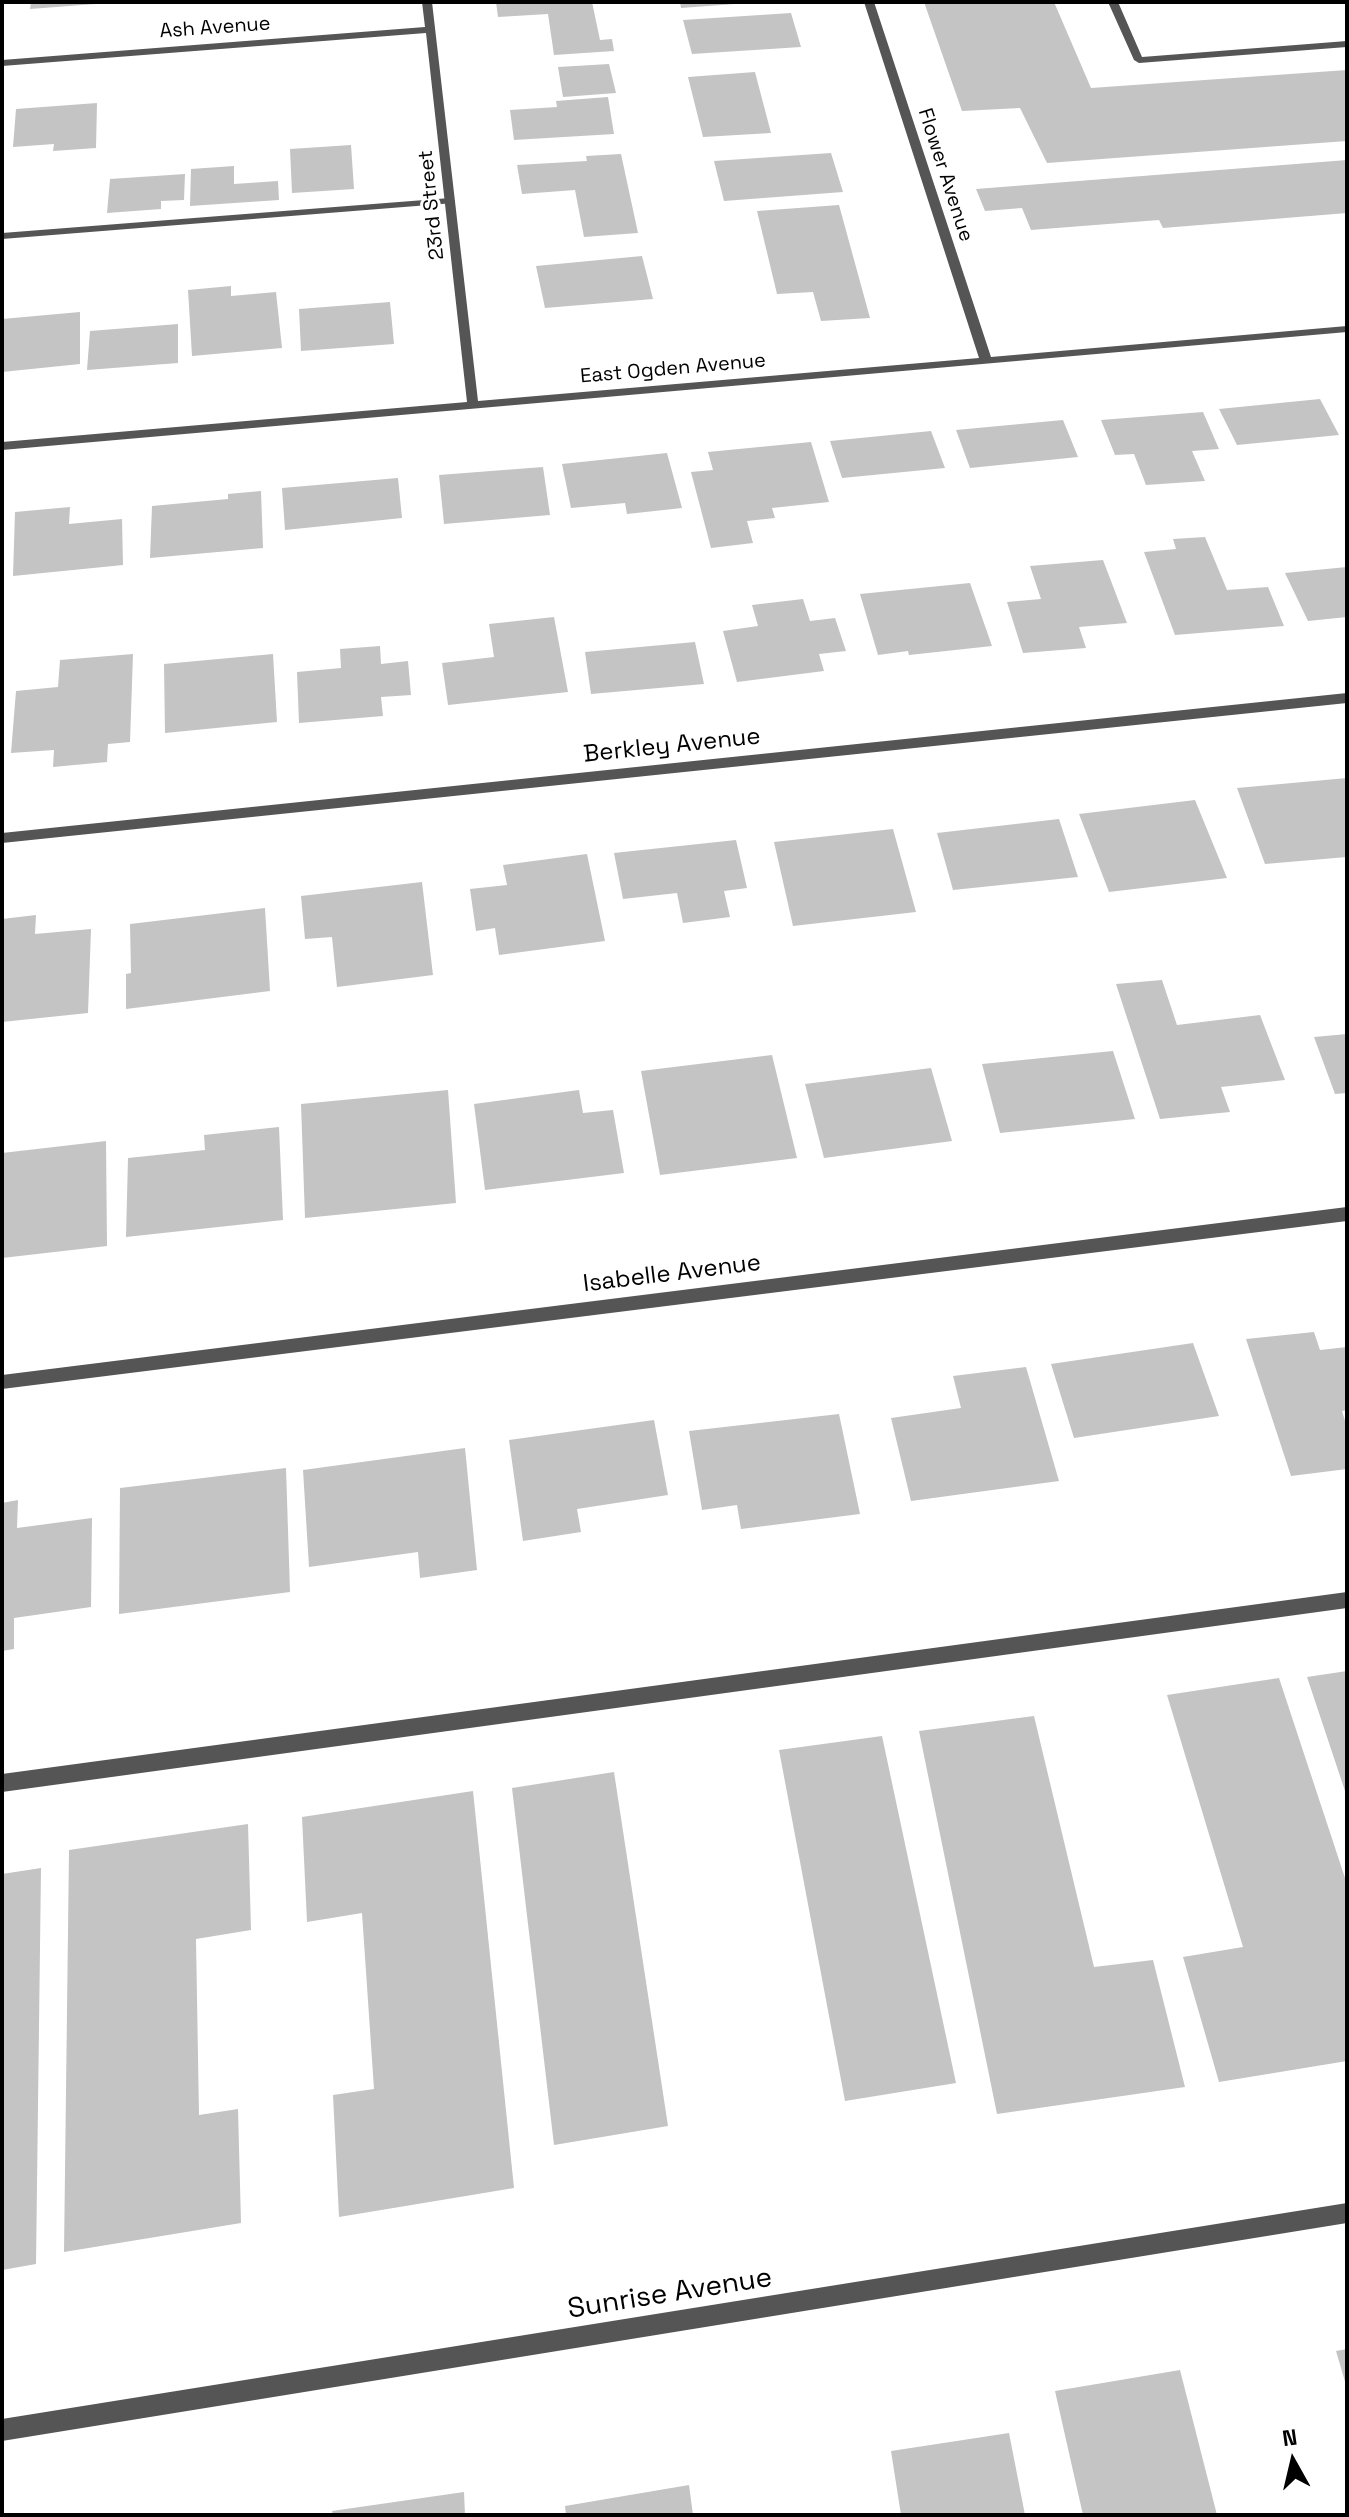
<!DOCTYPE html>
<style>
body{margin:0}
#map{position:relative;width:1349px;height:2517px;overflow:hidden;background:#fff;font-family:"Space Grotesk",sans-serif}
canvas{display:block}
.frame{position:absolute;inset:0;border:4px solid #000;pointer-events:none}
.north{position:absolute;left:1253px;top:2421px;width:80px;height:80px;-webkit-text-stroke:6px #fff;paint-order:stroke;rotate:352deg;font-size:22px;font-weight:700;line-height:32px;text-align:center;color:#000}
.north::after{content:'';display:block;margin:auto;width:28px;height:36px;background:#000;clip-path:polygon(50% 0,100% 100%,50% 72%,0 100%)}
</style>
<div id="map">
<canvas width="1349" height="2517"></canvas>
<div class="frame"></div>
<div class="north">N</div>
</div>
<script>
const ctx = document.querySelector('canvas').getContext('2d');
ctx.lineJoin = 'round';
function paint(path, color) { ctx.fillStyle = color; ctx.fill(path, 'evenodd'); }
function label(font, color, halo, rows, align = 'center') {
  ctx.font = font + ' "Space Grotesk",sans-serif'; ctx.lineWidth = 6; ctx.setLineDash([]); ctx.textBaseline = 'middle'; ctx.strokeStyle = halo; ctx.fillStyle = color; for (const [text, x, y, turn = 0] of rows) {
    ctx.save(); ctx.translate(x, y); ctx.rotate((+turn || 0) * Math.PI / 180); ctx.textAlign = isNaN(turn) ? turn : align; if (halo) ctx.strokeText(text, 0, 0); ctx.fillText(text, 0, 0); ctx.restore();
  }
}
const building = new Path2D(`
 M 31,2 L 95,2 L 95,4 L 30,9 Z
 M 496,2 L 592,2 L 600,40 L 612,39 L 614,51 L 554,55 L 548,14 L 498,17 Z
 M 680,2 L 735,2 L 735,4 L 681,8 Z
 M 924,2 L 1054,2 L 1091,88 L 1347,70 L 1347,141 L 1047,163 L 1020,108 L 962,111 Z
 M 791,13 L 801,47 L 692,54 L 683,20 Z
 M 609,64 L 616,93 L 563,97 L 558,67 Z
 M 755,72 L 771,133 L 703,137 L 688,77 Z
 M 608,97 L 614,134 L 514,140 L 510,110 L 557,107 L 556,101 Z
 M 97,103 L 96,148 L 53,151 L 54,144 L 13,147 L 16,109 Z
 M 351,145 L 354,189 L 292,193 L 290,149 Z
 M 831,153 L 843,192 L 724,201 L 714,161 Z
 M 621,154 L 638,233 L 584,237 L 575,190 L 522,194 L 517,165 L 587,161 L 586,156 Z
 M 1347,160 L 1347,213 L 1163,228 L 1159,220 L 1031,230 L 1022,208 L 985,211 L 976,189 Z
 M 234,166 L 234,184 L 278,181 L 279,200 L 190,206 L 191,169 Z
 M 185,174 L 184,200 L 161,201 L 161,209 L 107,213 L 110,179 Z
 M 839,205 L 870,318 L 821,321 L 813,292 L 777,294 L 757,211 Z
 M 642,256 L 653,299 L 545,308 L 536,266 Z
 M 231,286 L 231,296 L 276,292 L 282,348 L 192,356 L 188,290 Z
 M 390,302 L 394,344 L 301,351 L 299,309 Z
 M 80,312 L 80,364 L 2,372 L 2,319 Z
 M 178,324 L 178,363 L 87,370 L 90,331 Z
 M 1320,399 L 1339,435 L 1237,445 L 1219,409 Z
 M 1203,412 L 1219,449 L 1192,451 L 1205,481 L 1146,485 L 1134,454 L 1115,455 L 1101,420 Z
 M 1063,420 L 1078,457 L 970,468 L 956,430 Z
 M 931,431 L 945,468 L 842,478 L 830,441 Z
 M 811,442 L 829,502 L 772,508 L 775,518 L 747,521 L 753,543 L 711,548 L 691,472 L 713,470 L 708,452 Z
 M 667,453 L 682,508 L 627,514 L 625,503 L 571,508 L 562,464 Z
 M 543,467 L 550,515 L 444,524 L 439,475 Z
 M 398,478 L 402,518 L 285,530 L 282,488 Z
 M 261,491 L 263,548 L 150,558 L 152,506 L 228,499 L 228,494 Z
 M 70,507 L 69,524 L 122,519 L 123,565 L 13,576 L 15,512 Z
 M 1205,537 L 1227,590 L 1268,587 L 1284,626 L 1175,635 L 1144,552 L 1176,549 L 1173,539 Z
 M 1103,560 L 1127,623 L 1079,627 L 1086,648 L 1023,653 L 1007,602 L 1041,599 L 1030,566 Z
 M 1347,567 L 1347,617 L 1308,621 L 1285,573 Z
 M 970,583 L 992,646 L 909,655 L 908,651 L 878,655 L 860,594 Z
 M 803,599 L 810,621 L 835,618 L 846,651 L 819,654 L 824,671 L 737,682 L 723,631 L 758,626 L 752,605 Z
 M 554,617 L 568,692 L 448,705 L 442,663 L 494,657 L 489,624 Z
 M 695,642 L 704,684 L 591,694 L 585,652 Z
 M 380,646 L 381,664 L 408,661 L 411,695 L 381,697 L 383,716 L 299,723 L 297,672 L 341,668 L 340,649 Z
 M 133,654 L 130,742 L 108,744 L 107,762 L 53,767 L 54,750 L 11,753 L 16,691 L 58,687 L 60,660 Z
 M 273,654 L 277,722 L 165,733 L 164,664 Z
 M 1347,778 L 1347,857 L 1265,864 L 1237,788 Z
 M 1195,800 L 1227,878 L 1109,892 L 1079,814 Z
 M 1059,819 L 1078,877 L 953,890 L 937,833 Z
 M 893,829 L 916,912 L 793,926 L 774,842 Z
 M 736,840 L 747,888 L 724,891 L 730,917 L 683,923 L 677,893 L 623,899 L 614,853 Z
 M 587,854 L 605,941 L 499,955 L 495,928 L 476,931 L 470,889 L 507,885 L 503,865 Z
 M 422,882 L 433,975 L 337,987 L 332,937 L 305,939 L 301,896 Z
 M 265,908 L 270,991 L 126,1009 L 126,974 L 131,973 L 130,924 Z
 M 36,915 L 35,934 L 91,929 L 88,1013 L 2,1022 L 2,919 Z
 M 1162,980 L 1177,1025 L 1260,1015 L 1285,1080 L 1221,1087 L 1230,1112 L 1160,1119 L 1116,984 Z
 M 1347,1034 L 1347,1093 L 1335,1094 L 1314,1037 Z
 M 1113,1051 L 1135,1119 L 1000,1133 L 982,1064 Z
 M 772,1055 L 797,1158 L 660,1175 L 641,1071 Z
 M 931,1068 L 952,1141 L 824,1158 L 805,1084 Z
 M 448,1090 L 456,1203 L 305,1218 L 301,1104 Z
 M 579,1090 L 583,1113 L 613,1110 L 624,1173 L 485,1190 L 474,1104 Z
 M 279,1127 L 283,1220 L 126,1237 L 128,1158 L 205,1150 L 204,1135 Z
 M 106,1141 L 107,1246 L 2,1258 L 2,1153 Z
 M 1314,1332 L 1320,1350 L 1347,1347 L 1347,1410 L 1342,1411 L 1347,1427 L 1347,1469 L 1291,1476 L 1246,1339 Z
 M 1193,1343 L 1219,1416 L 1074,1438 L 1051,1364 Z
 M 1026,1367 L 1059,1481 L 911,1501 L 891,1418 L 961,1408 L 953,1376 Z
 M 839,1414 L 860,1514 L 741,1529 L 737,1505 L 702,1510 L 689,1431 Z
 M 654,1420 L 668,1495 L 577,1509 L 581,1532 L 523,1541 L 509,1440 Z
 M 465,1448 L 477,1570 L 420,1578 L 418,1552 L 309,1567 L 303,1470 Z
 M 286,1468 L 290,1592 L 119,1614 L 120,1488 Z
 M 18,1500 L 17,1528 L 92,1518 L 91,1607 L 14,1618 L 14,1649 L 2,1651 L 2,1503 Z
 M 1347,1671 L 1347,1794 L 1346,1794 L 1307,1677 Z
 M 1279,1678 L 1347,1884 L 1347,2061 L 1219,2082 L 1183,1957 L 1243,1947 L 1167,1695 Z
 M 1034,1716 L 1094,1967 L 1153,1960 L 1185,2087 L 997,2114 L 919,1731 Z
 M 882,1736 L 956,2083 L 845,2101 L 779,1750 Z
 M 614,1772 L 668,2126 L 554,2145 L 512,1788 Z
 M 473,1791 L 514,2188 L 339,2217 L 333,2095 L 374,2089 L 362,1913 L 307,1922 L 302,1817 Z
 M 248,1824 L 251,1930 L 196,1939 L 199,2115 L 238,2109 L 241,2223 L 64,2252 L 69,1850 Z
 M 41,1868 L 36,2264 L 2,2270 L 2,1874 Z
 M 1347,2349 L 1347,2385 L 1346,2385 L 1336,2351 Z
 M 1180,2370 L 1217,2515 L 1083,2515 L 1055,2391 Z
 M 1009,2433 L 1025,2515 L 901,2515 L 891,2451 Z
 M 689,2485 L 693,2515 L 566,2515 L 565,2506 Z
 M 464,2492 L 465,2515 L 333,2515 L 332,2511 Z`);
const service = new Path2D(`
 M 1108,2 L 1118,2 L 1142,57 L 1347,41 L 1347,47 L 1139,63 L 1134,60 Z
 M 450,198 L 455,201 L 454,203 L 2,239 L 2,233 Z
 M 1347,1592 L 1347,1608 L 2,1792 L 2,1774 Z`);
const minor = new Path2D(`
 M 422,2 L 432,2 L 478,401 L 979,358 L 864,2 L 874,2 L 991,357 L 1347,326 L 1347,332 L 2,450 L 2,442 L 467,402 L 426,33 L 2,66 L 2,60 L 425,27 Z
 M 1347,693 L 1347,703 L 2,843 L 2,833 Z
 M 1347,1207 L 1347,1221 L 2,1389 L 2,1375 Z
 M 1347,2203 L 1347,2223 L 2,2441 L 2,2419 Z`);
const farStreetnames = [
 ["Ash Avenue",215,28,-4],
 ["Flower Avenue",945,175,72],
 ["23rd Street",432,205,-96],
 ["East Ogden Avenue",673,369,-5]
];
const streetNames = [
 ["Berkley Avenue",672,746,-6],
 ["Isabelle Avenue",672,1274,-7]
];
const nearStreetnames = [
 ["Sunrise Avenue",670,2294,-9]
];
paint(building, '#c4c4c4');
paint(service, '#555');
paint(minor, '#555');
label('20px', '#000', '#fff', farStreetnames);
label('24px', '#000', '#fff', streetNames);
label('28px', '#000', '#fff', nearStreetnames);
</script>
